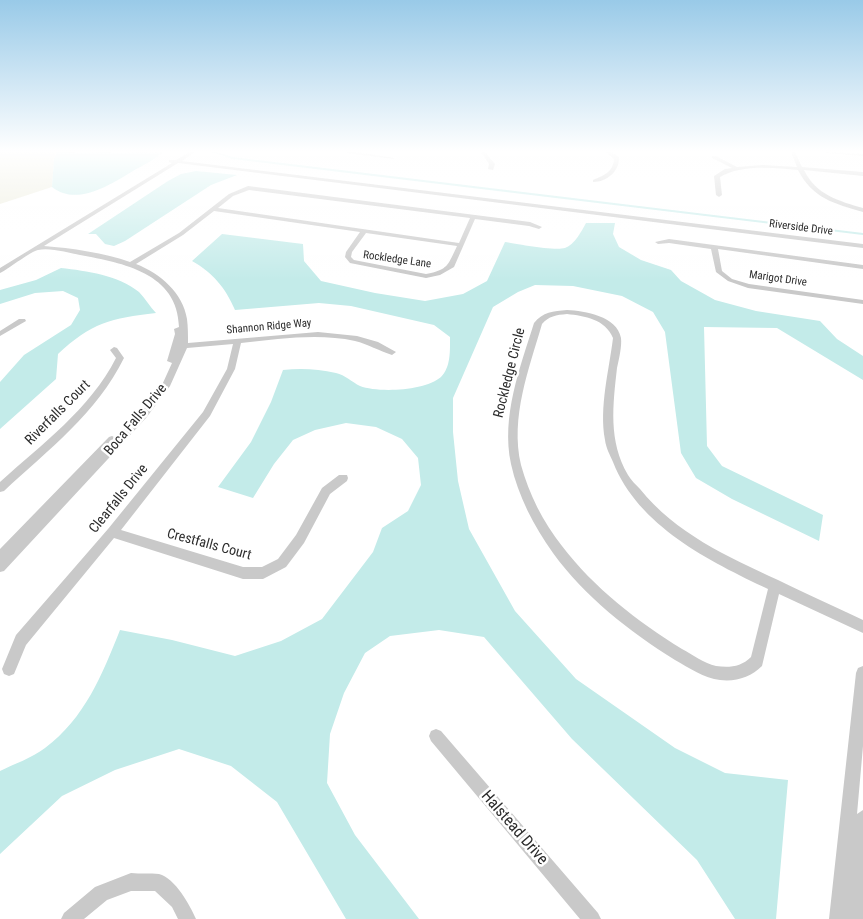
<!DOCTYPE html>
<style>
body{margin:0}
canvas{display:block;background:#fff}
</style>
<canvas width="863" height="919"></canvas>
<script>
const ctx = document.querySelector('canvas').getContext('2d');
ctx.lineJoin = 'round';
function paint(path, color) { ctx.fillStyle = color; ctx.fill(path, 'evenodd'); }
function label(font, color, halo, rows, align = 'center') {
  ctx.font = font + ' "Roboto Condensed",sans-serif'; ctx.lineWidth = 5; ctx.setLineDash([]); ctx.textBaseline = 'middle'; ctx.strokeStyle = halo; ctx.fillStyle = color; for (const [text, x, y, turn = 0] of rows) {
    ctx.save(); ctx.translate(x, y); ctx.rotate((+turn || 0) * Math.PI / 180); ctx.textAlign = isNaN(turn) ? turn : align; if (halo) ctx.strokeText(text, 0, 0); ctx.fillText(text, 0, 0); ctx.restore();
  }
}
const green = new Path2D(`
 M 0,152 L 57,152 L 54,159 L 52,187 L 0,204 Z`);
const water = new Path2D(`
 M 57,152 L 150,153 L 163,152 C 155,160 143,165 133,171 C 111,184 77,207 52,187 L 54,159 Z
 M 196,171 L 237,175 L 211,185 L 125,241 L 114,246 L 105,244 L 96,234 L 88,234 L 168,181 L 181,174 Z
 M 586,223 L 615,223 L 613,234 L 619,247 L 641,260 L 671,270 L 681,281 L 715,300 L 756,311 L 820,321 L 837,339 L 863,356 L 863,380 L 777,328 L 704,327 L 707,446 L 722,466 L 823,515 L 819,541 L 732,499 L 696,478 L 681,453 L 665,332 L 653,312 L 622,296 L 573,286 L 535,285 L 518,292 L 493,307 L 453,398 L 453,432 L 458,481 L 469,529 L 515,611 L 576,679 L 675,748 L 725,773 L 788,780 L 776,919 L 735,919 L 697,860 L 572,739 L 484,637 L 439,630 L 390,636 L 365,653 L 344,693 L 330,734 L 327,783 L 355,835 L 419,919 L 346,919 L 277,802 L 231,766 L 179,749 L 115,770 L 62,796 L 0,854 L 0,771 C 14,764 32,758 45,748 C 85,718 102,675 120,630 L 172,640 L 235,656 L 281,641 L 322,619 L 373,552 L 382,528 L 408,511 L 421,485 L 418,458 L 402,439 L 376,427 L 346,423 L 315,430 L 293,440 L 274,464 L 253,498 L 218,487 L 251,442 L 271,402 L 283,370 C 301,368 318,369 336,373 C 345,375 352,382 360,386 C 378,393 425,391 441,377 C 451,367 450,350 450,337 L 434,325 L 351,306 L 319,303 L 235,310 C 225,287 213,273 192,261 L 222,234 L 303,244 L 304,261 L 321,281 L 375,293 L 425,301 L 463,294 L 487,281 L 505,242 C 517,244 554,251 565,248 C 575,244 581,232 586,223 Z
 M 61,268 C 87,271 118,275 139,292 C 145,298 150,307 156,313 C 111,318 91,323 58,354 L 56,379 L 0,429 L 0,382 L 24,355 L 71,325 L 80,310 L 78,298 L 63,291 L 35,293 L 0,304 L 0,290 L 36,280 Z`);
const canal = new Path2D(`
 M 212,152 L 216,152 L 233,157 L 863,233 L 863,235 L 232,159 Z`);
const minor = new Path2D(`
 M 190,152 L 195,152 L 182,161 L 863,244 L 863,248 L 178,163 L 44,246 C 71,248 105,253 130,262 L 179,233 L 229,194 L 248,186 L 530,222 L 542,227 L 539,229 L 529,226 L 475,219 L 454,267 L 440,275 L 426,278 L 350,263 L 345,257 L 346,252 L 360,232 L 214,211 L 183,235 L 136,264 C 160,273 183,293 187,319 C 188,327 188,335 188,343 L 318,332 L 357,336 L 378,342 L 396,352 L 392,355 C 379,351 368,344 355,341 C 318,333 279,339 241,343 L 235,369 L 210,416 L 121,530 L 243,567 L 262,567 L 278,559 L 296,535 L 322,488 L 339,475 L 347,475 L 348,478 L 347,481 L 330,494 L 304,543 L 286,567 L 263,579 L 243,579 L 114,538 L 26,645 L 14,674 L 9,676 L 4,674 L 2,669 L 16,635 L 108,529 L 203,412 L 227,369 L 233,344 L 187,348 L 170,386 L 146,418 L 4,571 L 0,572 L 0,549 L 109,437 L 112,436 L 116,438 L 140,414 L 162,385 L 172,363 L 167,361 L 175,334 L 174,329 L 179,327 C 178,273 123,263 80,255 C 70,253 49,247 38,250 C 30,252 11,267 2,272 L 0,273 L 0,268 L 172,163 L 169,162 L 169,160 L 176,160 ZM 249,190 L 470,218 L 459,243 L 218,208 L 233,196 ZM 366,233 L 457,246 C 448,265 448,270 426,274 L 354,260 L 351,257 L 352,252 Z
 M 345,152 L 355,152 L 395,158 L 393,159 L 347,153 Z
 M 481,152 L 485,152 L 495,164 L 493,170 L 488,169 L 489,164 Z
 M 606,152 L 611,152 L 619,157 C 620,171 607,182 593,182 L 593,180 C 605,175 613,172 614,159 Z
 M 791,152 L 795,152 L 802,167 L 863,172 L 863,176 L 804,170 C 816,195 839,201 863,208 L 863,212 C 835,204 812,198 798,170 C 773,168 743,164 720,177 L 722,195 L 719,197 L 716,195 L 714,176 L 725,169 L 732,168 L 712,158 L 712,156 L 716,156 L 737,167 L 763,165 L 797,167 Z
 M 825,152 L 863,154 L 863,156 L 827,153 Z
 M 669,239 L 863,265 L 863,269 L 718,249 L 722,271 L 732,279 L 749,284 L 863,300 L 863,304 L 748,288 L 728,281 L 716,272 L 711,249 L 669,243 L 658,244 L 655,242 Z
 M 567,310 C 585,311 617,316 621,338 C 622,346 619,359 617,368 C 613,404 608,441 628,475 C 631,480 636,485 640,489 C 675,533 728,557 778,580 C 805,593 835,607 863,620 L 863,633 L 779,594 L 762,666 C 751,677 736,682 720,680 C 704,678 689,668 675,660 C 629,631 585,597 553,553 C 534,526 518,496 511,464 C 501,416 520,368 534,323 C 543,312 553,311 567,310 ZM 567,314 C 585,316 605,319 613,338 C 609,371 599,407 605,440 C 606,448 610,455 613,462 C 638,526 709,561 768,589 L 751,657 C 741,667 729,668 716,666 C 704,663 693,655 682,649 C 637,621 594,588 562,546 C 543,522 529,494 521,465 C 510,417 529,369 542,324 C 549,316 556,315 567,314 Z
 M 19,319 L 25,319 L 26,321 L 0,336 L 0,331 Z
 M 114,347 L 117,348 L 124,358 C 97,413 48,450 4,491 L 0,492 L 0,482 C 42,444 90,409 116,358 L 110,350 Z
 M 863,666 L 863,746 L 857,814 L 863,810 L 863,919 L 829,919 L 856,673 L 858,668 Z
 M 436,729 L 441,731 L 598,913 L 601,919 L 580,919 L 431,741 L 429,736 L 431,731 Z
 M 131,873 C 140,874 150,873 159,874 C 175,878 190,905 196,919 L 178,919 L 172,907 L 155,891 L 131,891 L 107,900 L 84,919 L 61,919 L 64,913 L 95,887 Z`);
const farStreetnames = [
 ["Riverside Drive",801,228,7],
 ["Rockledge Lane",397,260,8],
 ["Marigot Drive",778,279,8],
 ["Shannon Ridge Way",269,327,-5]
];
const streetNames = [
 ["Rockledge Circle",510,373,-76],
 ["Riverfalls Court",58,413,-45],
 ["Boca Falls Drive",136,420,-50],
 ["Clearfalls Drive",119,499,-51],
 ["Crestfalls Court",209,545,15]
];
const nearStreetnames = [
 ["Halstead Drive",514,828,49]
];
paint(green, '#eaead8');
paint(water, '#c3ebe9');
paint(canal, '#c3ebe9');
paint(minor, '#c9c9c9');
const sky = ctx.createLinearGradient(0, 0, 0, 280);
sky.addColorStop(0, '#99cae8');
sky.addColorStop(0.54, '#fff');
sky.addColorStop(1, '#ffffff00');
ctx.fillStyle = sky;
ctx.fillRect(0, 0, 863, 280);
label('11px', '#2c2c2c', '#fff', farStreetnames);
label('14px', '#2c2c2c', '#fff', streetNames);
label('16px', '#2c2c2c', '#fff', nearStreetnames);
</script>
